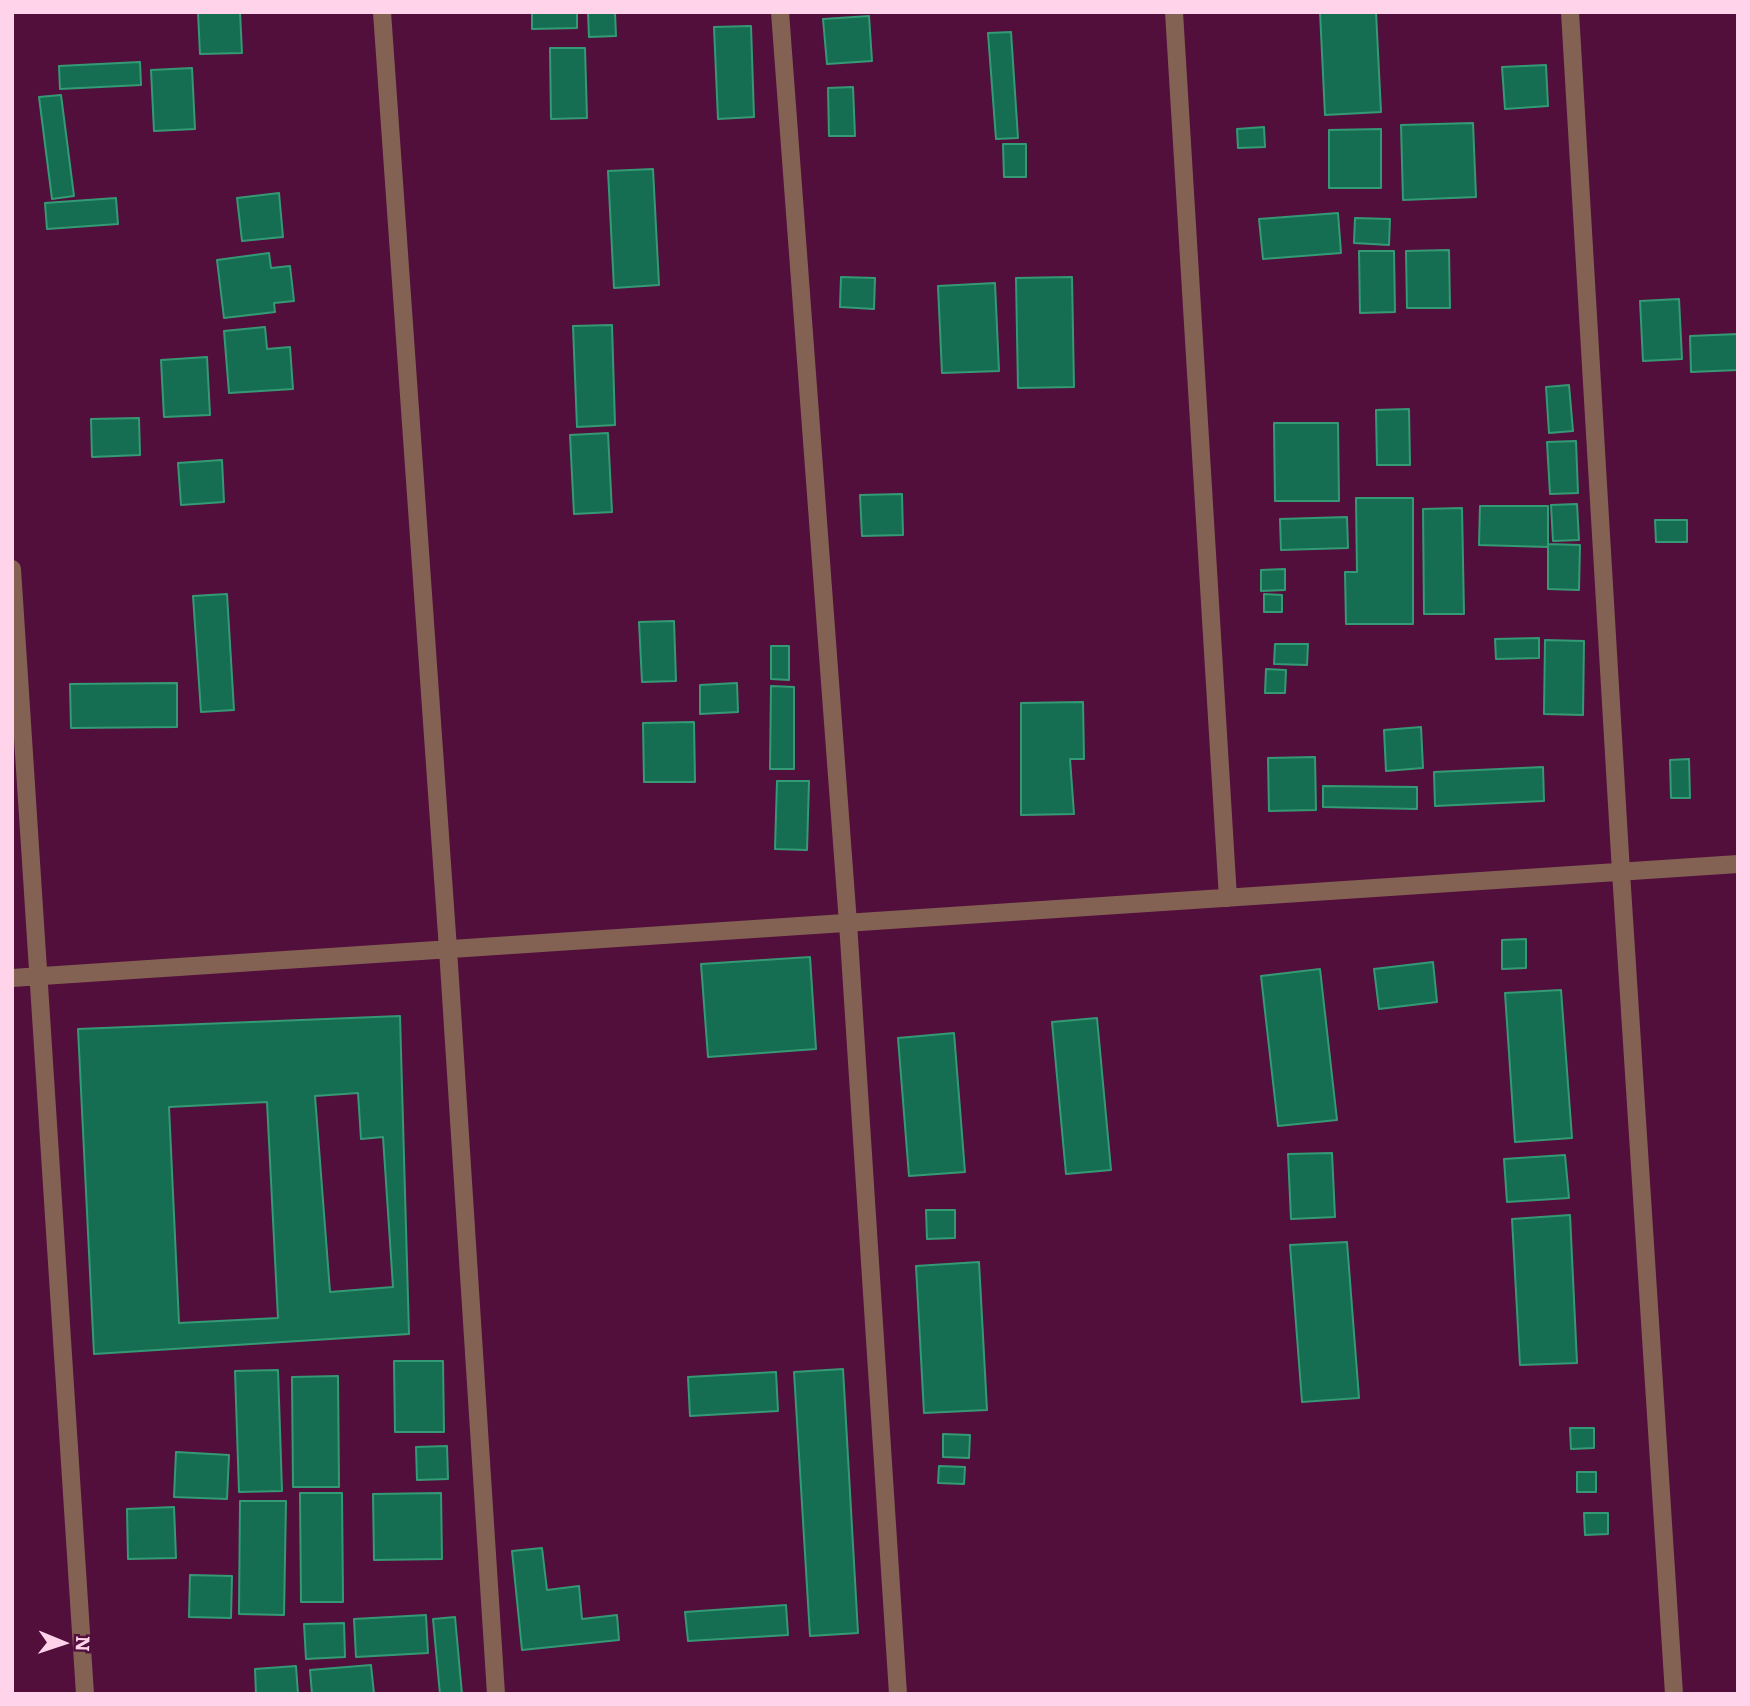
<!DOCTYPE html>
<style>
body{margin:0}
#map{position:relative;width:1750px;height:1706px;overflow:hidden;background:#530f3c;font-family:Literata,serif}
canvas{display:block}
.frame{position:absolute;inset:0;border:14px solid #ffd4eb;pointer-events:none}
.north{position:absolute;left:28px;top:1608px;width:70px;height:70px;-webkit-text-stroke:5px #530f3c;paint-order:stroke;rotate:92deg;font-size:19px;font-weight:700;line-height:28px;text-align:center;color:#ffd4eb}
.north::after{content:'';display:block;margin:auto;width:24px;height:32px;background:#ffd4eb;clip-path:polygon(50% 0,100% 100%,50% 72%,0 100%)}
</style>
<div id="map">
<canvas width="1750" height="1706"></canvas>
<div class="frame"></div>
<div class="north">N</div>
</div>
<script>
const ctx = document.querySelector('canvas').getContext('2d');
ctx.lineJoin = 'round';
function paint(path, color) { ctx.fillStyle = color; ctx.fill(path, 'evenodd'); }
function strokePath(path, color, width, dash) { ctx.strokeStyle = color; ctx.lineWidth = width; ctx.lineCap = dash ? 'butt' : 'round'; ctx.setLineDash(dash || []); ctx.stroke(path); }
const building = new Path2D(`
 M 198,12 L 240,12 L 242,53 L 200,54 Z
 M 532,12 L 577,12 L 577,28 L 532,29 Z
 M 588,12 L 615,12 L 616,36 L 589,37 Z
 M 1320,12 L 1376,12 L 1381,112 L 1325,115 Z
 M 869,16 L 872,61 L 827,64 L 823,19 Z
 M 751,26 L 754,117 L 718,119 L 714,27 Z
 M 1011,32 L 1018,138 L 996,139 L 988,33 Z
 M 550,48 L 585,48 L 587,118 L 551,119 Z
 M 140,62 L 141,85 L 60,89 L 59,66 Z
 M 1546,65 L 1548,106 L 1505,109 L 1502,67 Z
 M 192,68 L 195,129 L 154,131 L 151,70 Z
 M 853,87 L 855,136 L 829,136 L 828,88 Z
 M 61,95 L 74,196 L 52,199 L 39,97 Z
 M 1473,123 L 1476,197 L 1403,200 L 1401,125 Z
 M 1264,127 L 1265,147 L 1238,148 L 1237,129 Z
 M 1381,129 L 1381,188 L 1329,188 L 1329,130 Z
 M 1003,144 L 1026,144 L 1026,177 L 1004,177 Z
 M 653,169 L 659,285 L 614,288 L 608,171 Z
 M 279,193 L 283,237 L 242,241 L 237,198 Z
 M 116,198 L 118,224 L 47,229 L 45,203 Z
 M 1338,213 L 1341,253 L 1263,259 L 1259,219 Z
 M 1355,218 L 1390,219 L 1389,245 L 1354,243 Z
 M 1449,250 L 1450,308 L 1407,308 L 1406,251 Z
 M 1359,251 L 1394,251 L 1395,312 L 1360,313 Z
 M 269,253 L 271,268 L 290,266 L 294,301 L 274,303 L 275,312 L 224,318 L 217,260 Z
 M 841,277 L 875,278 L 874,309 L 840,307 Z
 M 1072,277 L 1074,387 L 1018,388 L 1016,278 Z
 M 995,283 L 999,371 L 942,373 L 938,286 Z
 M 1679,299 L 1682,359 L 1643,361 L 1640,301 Z
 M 612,325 L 615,425 L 577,427 L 573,326 Z
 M 265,327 L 267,349 L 290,347 L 293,389 L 229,393 L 224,331 Z
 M 1738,334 L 1738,370 L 1691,372 L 1690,336 Z
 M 207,357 L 210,415 L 164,417 L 161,360 Z
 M 1569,385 L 1573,431 L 1549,433 L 1546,387 Z
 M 1409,409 L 1410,465 L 1377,465 L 1376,410 Z
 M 139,418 L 140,455 L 92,457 L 91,419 Z
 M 1274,423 L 1338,423 L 1339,501 L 1275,501 Z
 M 608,433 L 612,512 L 574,514 L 570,435 Z
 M 1576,441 L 1578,493 L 1550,494 L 1547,442 Z
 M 222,460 L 224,502 L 181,505 L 178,463 Z
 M 902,494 L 903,535 L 862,536 L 860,495 Z
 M 1356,498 L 1413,498 L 1413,624 L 1346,624 L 1345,572 L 1357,572 Z
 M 1577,504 L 1579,540 L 1553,541 L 1551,505 Z
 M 1480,506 L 1548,506 L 1548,547 L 1479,545 Z
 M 1462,508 L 1464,614 L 1424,614 L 1423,509 Z
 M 1347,517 L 1348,548 L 1281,550 L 1280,519 Z
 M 1655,520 L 1687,520 L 1687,542 L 1656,542 Z
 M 1548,544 L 1580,545 L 1579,590 L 1548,589 Z
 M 1285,569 L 1285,590 L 1261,591 L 1261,570 Z
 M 227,594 L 234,710 L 201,712 L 193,596 Z
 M 1264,594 L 1282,595 L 1282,612 L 1264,612 Z
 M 674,621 L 676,681 L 642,682 L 639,622 Z
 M 1539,638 L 1539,658 L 1496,659 L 1495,639 Z
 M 1545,640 L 1584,641 L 1583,715 L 1544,714 Z
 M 1275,644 L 1308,644 L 1307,665 L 1274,664 Z
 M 771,646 L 789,646 L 789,680 L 771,679 Z
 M 1266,669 L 1286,670 L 1285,693 L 1265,693 Z
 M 177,683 L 177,727 L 71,728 L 70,684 Z
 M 737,683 L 738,712 L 700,714 L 700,685 Z
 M 771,686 L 794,687 L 794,769 L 770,769 Z
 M 1083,702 L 1084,759 L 1070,759 L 1074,814 L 1021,815 L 1021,703 Z
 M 694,722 L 695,782 L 644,782 L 643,723 Z
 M 1421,727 L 1423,768 L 1386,771 L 1384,730 Z
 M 1315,757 L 1316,810 L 1269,811 L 1268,758 Z
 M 1689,759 L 1690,798 L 1671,798 L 1670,760 Z
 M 1543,767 L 1544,801 L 1435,806 L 1434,772 Z
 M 777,781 L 809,781 L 807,850 L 775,849 Z
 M 1323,786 L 1417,787 L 1417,809 L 1323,807 Z
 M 1526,939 L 1526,968 L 1502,969 L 1502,940 Z
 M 810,957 L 816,1049 L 708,1057 L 701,964 Z
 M 1433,962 L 1437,1002 L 1379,1009 L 1374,969 Z
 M 1320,969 L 1337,1120 L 1278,1126 L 1261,976 Z
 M 1561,990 L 1572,1138 L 1515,1142 L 1505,993 Z
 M 400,1016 L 409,1334 L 94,1354 L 78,1029 Z
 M 1097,1018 L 1111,1170 L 1066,1174 L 1052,1022 Z
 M 954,1033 L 965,1172 L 909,1176 L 898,1038 Z
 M 358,1093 L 361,1139 L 383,1137 L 393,1287 L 330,1292 L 315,1096 Z
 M 267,1102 L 278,1318 L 179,1323 L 169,1107 Z
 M 1332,1153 L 1335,1217 L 1291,1219 L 1288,1154 Z
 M 1565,1155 L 1569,1198 L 1507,1202 L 1504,1159 Z
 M 926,1210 L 955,1210 L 955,1238 L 927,1239 Z
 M 1570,1215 L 1577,1363 L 1520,1365 L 1512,1219 Z
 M 1347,1242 L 1359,1398 L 1302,1402 L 1290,1245 Z
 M 979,1262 L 987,1410 L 924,1413 L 916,1266 Z
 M 394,1361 L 443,1361 L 444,1432 L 395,1432 Z
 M 843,1369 L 858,1633 L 810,1636 L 794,1372 Z
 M 278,1370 L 282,1491 L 239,1492 L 235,1371 Z
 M 776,1372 L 778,1411 L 690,1416 L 688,1377 Z
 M 338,1376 L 339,1487 L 293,1487 L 292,1377 Z
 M 1570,1428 L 1594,1428 L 1594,1448 L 1571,1449 Z
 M 943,1434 L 970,1435 L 969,1458 L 943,1457 Z
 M 447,1446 L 448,1479 L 417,1480 L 416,1447 Z
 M 176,1452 L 229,1455 L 227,1499 L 174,1497 Z
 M 939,1466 L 965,1467 L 964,1484 L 938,1483 Z
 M 1577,1472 L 1596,1472 L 1596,1492 L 1577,1492 Z
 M 300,1493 L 342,1493 L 343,1602 L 301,1602 Z
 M 441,1493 L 442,1559 L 374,1560 L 373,1494 Z
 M 240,1501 L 286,1501 L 284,1615 L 239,1614 Z
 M 174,1507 L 176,1558 L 128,1559 L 127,1509 Z
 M 1584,1513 L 1608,1513 L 1608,1534 L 1585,1535 Z
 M 542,1548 L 547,1590 L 579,1586 L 582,1619 L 617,1615 L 619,1640 L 522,1650 L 512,1551 Z
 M 190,1575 L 232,1576 L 231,1618 L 189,1617 Z
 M 786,1605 L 788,1635 L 688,1641 L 685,1612 Z
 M 426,1615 L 428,1653 L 356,1657 L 354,1619 Z
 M 455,1617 L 462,1694 L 440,1694 L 433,1619 Z
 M 344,1623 L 345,1657 L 306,1659 L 304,1624 Z
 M 371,1665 L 374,1694 L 312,1694 L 310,1670 Z
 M 296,1666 L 298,1694 L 256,1694 L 255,1669 Z`);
const minor = new Path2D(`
 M 382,12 L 448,949 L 496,1694
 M 780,12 L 848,923 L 898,1694
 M 1174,12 L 1228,898
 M 1570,12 L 1621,872 L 1674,1694
 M 12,569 L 85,1694
 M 12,978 L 1738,864`);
paint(building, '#156e51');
strokePath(building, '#349a75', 2);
strokePath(minor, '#846253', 18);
</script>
